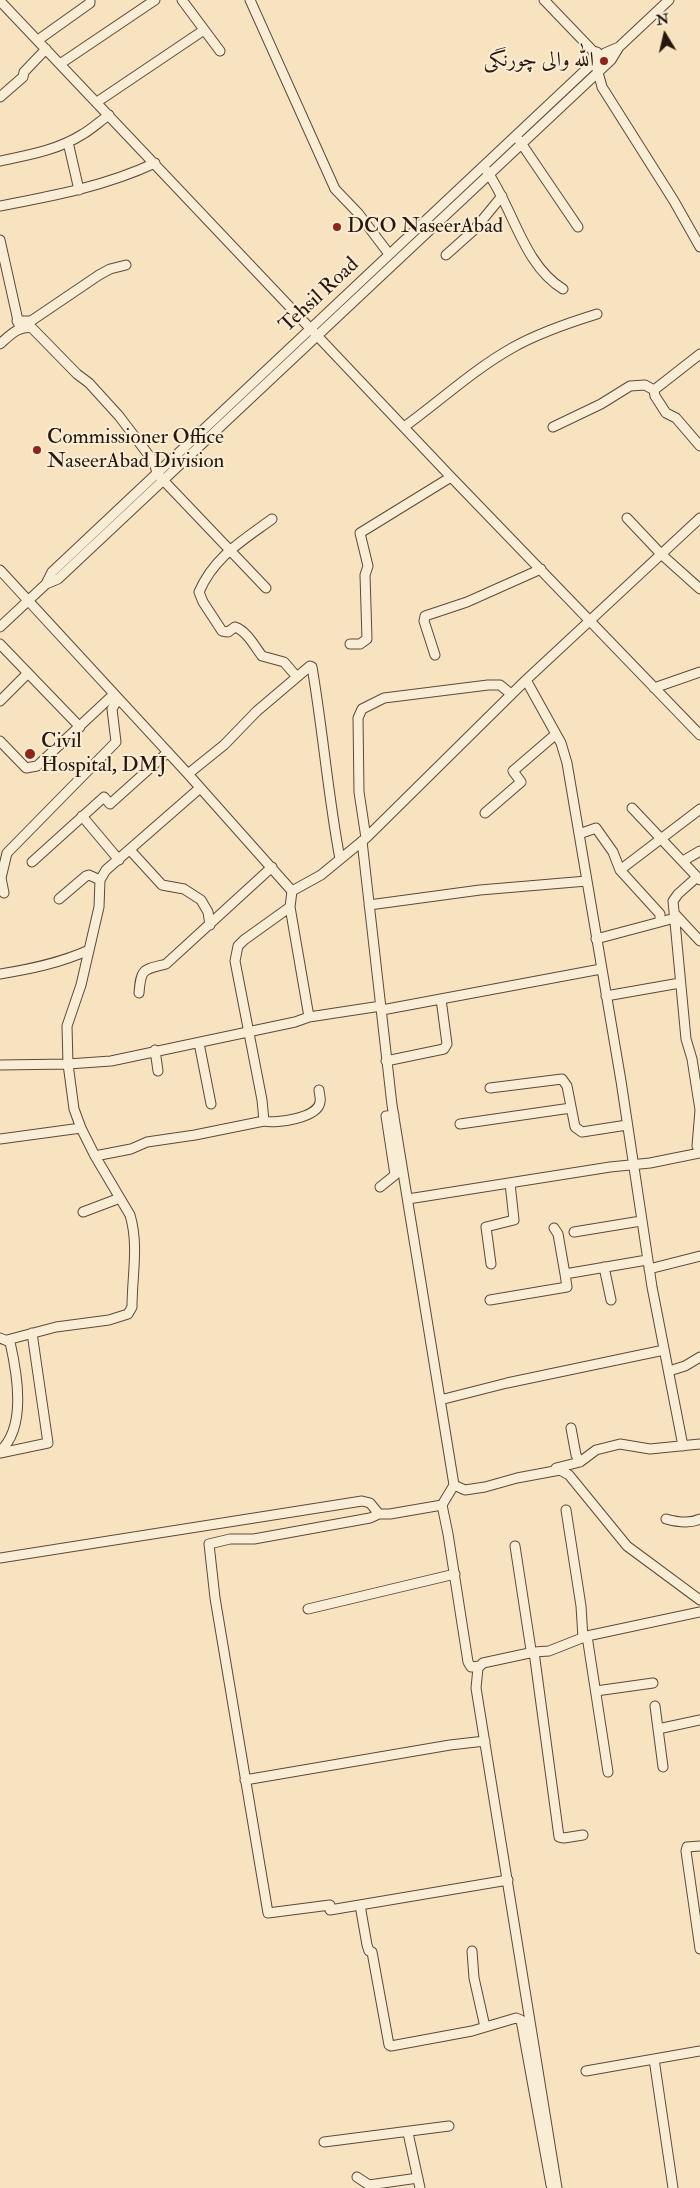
<!DOCTYPE html>
<meta charset="utf-8">
<style>
body{margin:0}
#map{position:relative;width:700px;height:2188px;overflow:hidden;background:#f8e3c0;font-family:"IM FELL Double Pica",serif}
canvas{display:block}
.north{position:absolute;left:640px;top:10px;width:50px;height:50px;-webkit-text-stroke:4px #faedd6;paint-order:stroke;rotate:351deg;font-size:14px;font-weight:700;line-height:20px;text-align:center;color:#27170c}
.north::after{content:'';display:block;margin:auto;width:18px;height:22px;background:#27170c;clip-path:polygon(50% 0,100% 100%,50% 72%,0 100%)}
</style>
<div id="map">
<canvas width="700" height="2188"></canvas>
<div class="north">N</div>
</div>
<script>
const ctx = document.querySelector('canvas').getContext('2d');
ctx.lineJoin = 'round';
function strokePath(path, color, width, dash) { ctx.strokeStyle = color; ctx.lineWidth = width; ctx.lineCap = dash ? 'butt' : 'round'; ctx.setLineDash(dash || []); ctx.stroke(path); }
function label(font, color, halo, rows, align = 'center') {
  ctx.font = font + ' "IM FELL Double Pica",Amiri,serif'; ctx.lineWidth = 4; ctx.setLineDash([]); ctx.textBaseline = 'middle'; ctx.strokeStyle = halo; ctx.fillStyle = color; for (const [text, x, y, turn = 0] of rows) {
    ctx.save(); ctx.translate(x, y); ctx.rotate((+turn || 0) * Math.PI / 180); ctx.textAlign = isNaN(turn) ? turn : align; if (halo) ctx.strokeText(text, 0, 0); ctx.fillText(text, 0, 0); ctx.restore();
  }
}
const street = new Path2D(`
 M 182,0 L 220,51
 M 250,0 L 335,189 L 358,213 L 389,254
 M 544,0 L 593,51 L 597,52
 M 0,1 L 451,477 L 700,735
 M 38,40 L 90,3 L 90,0
 M 593,51 C 594,63 599,74 602,87 L 674,201 L 700,247
 M 60,64 L 155,0
 M 0,97 L 23,77 L 24,72 L 46,49
 M 97,102 L 204,30
 M 519,140 L 578,227
 M 68,142 L 79,190
 M 0,161 C 29,155 58,150 83,134 C 92,129 100,121 109,115
 M 486,170 C 513,207 523,265 563,289
 M 0,206 C 53,196 106,186 155,163
 M 0,240 L 19,325
 M 446,255 L 474,230 L 502,196
 M 17,321 L 31,321 L 99,275 L 110,269 L 126,265
 M 0,344 C 9,336 19,325 32,328 L 77,374 L 89,383 L 119,416 L 154,462 L 157,473 L 163,480 L 266,588
 M 700,354 L 654,390 L 655,396 L 666,413 L 676,418 L 700,446
 M 404,427 C 440,401 473,370 512,348 C 538,333 568,323 597,314
 M 553,427 L 601,404 L 630,386 L 645,385 L 654,390
 M 627,518 L 661,554 L 700,589
 M 272,519 C 242,541 214,557 199,592 L 203,602 L 222,631 L 228,632 L 235,627 C 247,631 255,647 262,656 L 284,662 L 297,677
 M 0,570 L 188,774 L 292,891
 M 46,584 L 52,572 L 594,62 L 605,53 L 619,47 L 669,0
 M 0,627 L 46,584 L 58,579 L 611,60 L 619,47
 M 0,644 L 80,727
 M 350,644 L 360,644 L 367,639 L 365,575 L 368,566 L 360,533 L 451,477
 M 435,655 L 424,621 L 425,616 L 467,602 L 541,569
 M 526,680 L 561,743 L 567,763 L 621,1081 L 652,1287 L 683,1446
 M 654,688 L 700,672
 M 0,701 L 28,673
 M 0,741 L 26,768 L 37,766 L 114,694
 M 188,774 L 224,745 L 257,711 L 310,666 L 312,667 C 323,731 328,796 340,859
 M 632,808 L 700,880
 M 485,813 L 521,782 L 513,771 L 556,734
 M 82,816 L 119,860
 M 579,834 L 596,828 L 613,852 L 620,870 L 660,914 L 660,921
 M 366,838 L 359,792 L 358,718 L 362,709 L 384,698 L 488,685 L 500,685 L 511,694
 M 130,850 L 162,885 L 184,889 L 201,900 L 208,912 L 210,925
 M 683,861 L 700,851
 M 32,862 L 104,797 L 110,804 L 168,752
 M 620,870 L 700,809
 M 697,877 L 678,894 L 673,901 L 686,1039 L 692,1059 L 700,1110 L 697,1146 L 700,1152
 M 4,893 L 1,878 L 7,853 L 116,742 L 112,709 L 118,699
 M 59,899 L 86,876 L 89,875 L 100,880
 M 369,905 L 480,890 L 587,881
 M 674,913 L 700,941
 M 596,939 L 675,918
 M 0,974 C 31,969 60,963 89,950
 M 139,993 C 141,968 143,970 166,964 L 272,867
 M 606,996 L 680,983
 M 382,1010 L 601,969
 M 309,1017 L 290,907 L 292,891 L 321,875 L 366,838 L 526,680 L 700,518
 M 199,1043 L 211,1104
 M 155,1050 L 158,1071
 M 386,1061 L 444,1049 L 447,1044 L 441,999
 M 0,1065 L 68,1064 L 111,1061 L 295,1022 L 309,1017 L 381,1006
 M 490,1088 L 562,1079 L 567,1086 L 575,1127 L 582,1132 L 627,1125
 M 264,1121 C 276,1124 318,1118 320,1102 C 321,1098 319,1093 319,1090
 M 460,1124 L 571,1108
 M 0,1139 L 81,1128
 M 95,1156 L 131,1149 L 147,1142 L 195,1135 L 264,1121 L 262,1100 L 235,961 L 238,946 L 244,940 L 290,907
 M 380,1187 L 395,1175 L 386,1116 L 394,1115
 M 408,1199 L 610,1167 L 650,1163 L 700,1153
 M 83,1212 L 120,1198
 M 554,1228 L 558,1234 L 565,1274
 M 574,1232 L 641,1221
 M 491,1264 L 486,1227 L 514,1220 L 510,1183
 M 604,1267 L 611,1300
 M 649,1269 L 700,1256
 M 490,1300 L 567,1287 L 565,1274 L 647,1260
 M 0,1338 L 10,1342 C 17,1373 27,1427 0,1451
 M 7,1340 L 56,1327 L 109,1320 L 128,1314 L 132,1307 C 132,1276 139,1245 130,1215 L 95,1156 L 81,1128 L 74,1109 L 68,1064 L 67,1026 L 81,985 L 99,907 L 100,880 L 106,870 L 200,788
 M 669,1371 L 685,1366 L 700,1357
 M 440,1400 L 507,1383 L 664,1350
 M 571,1428 L 576,1455 L 580,1462
 M 0,1453 L 48,1443 L 32,1333
 M 556,1468 L 580,1462 L 596,1450 L 620,1444 L 650,1449 L 700,1444
 M 454,1485 L 465,1490 L 485,1487 L 517,1478 L 560,1470 L 569,1475 L 627,1546 L 700,1600
 M 442,1505 L 448,1534 L 468,1662 L 471,1667 L 480,1666
 M 566,1510 L 581,1606 L 583,1638
 M 379,1514 L 370,1518 L 254,1539 L 230,1539 L 209,1544 L 215,1598 L 268,1913 L 330,1905 L 330,1910 L 508,1880
 M 666,1519 C 677,1522 690,1524 700,1519
 M 515,1546 L 531,1650 L 534,1652 L 559,1837 L 564,1838 L 583,1835
 M 0,1558 L 362,1501 L 370,1503 L 379,1514 L 390,1514 L 442,1505 L 454,1485 L 392,1105 L 362,841
 M 308,1609 L 455,1574
 M 587,1636 L 608,1772
 M 596,1691 L 653,1683
 M 655,1706 L 663,1767
 M 658,1729 L 700,1720
 M 245,1780 L 450,1745 L 485,1741
 M 700,1846 L 687,1847 L 686,1851 L 700,1949
 M 360,1905 L 367,1945 L 369,1951 L 372,1952 L 389,2045 L 391,2046 L 472,2031 L 516,2018 L 521,2020 L 551,2185
 M 472,1951 L 474,1978 L 485,2027
 M 654,2059 L 673,2188
 M 586,2071 L 700,2051
 M 408,2133 L 420,2188
 M 324,2142 L 449,2126
 M 357,2177 L 369,2185 L 418,2178
 M 557,2188 L 476,1688 L 478,1668 L 483,1663 L 534,1652 L 549,1651 L 587,1636 L 700,1612`);
const markers = [
 [604,61,5,"#8f2418"],
 [337,227,5,"#8f2418"],
 [37,450,5,"#8f2418"],
 [30,754,6,"#8f2418"]
];
const poiNames = [
 ["اللہ والی چورنگی",594,61,"right"],
 ["DCO NaseerAbad",347,227],
 ["Commissioner Office",47,438],
 ["NaseerAbad Division",47,462],
 ["Civil",41,742],
 ["Hospital, DMJ",41,766]
];
const streetNames = [
 ["Tehsil Road",320,296,-43]
];
strokePath(street, '#5b4a39', 11);
strokePath(street, '#faedd6', 9);
for (const [x, y, r, color] of markers) { const dot = new Path2D(); dot.arc(x, y, r, 0, 2 * Math.PI); ctx.fillStyle = color; ctx.fill(dot); strokePath(dot, '#faedd6', 2); }
label('21px', '#27170c', '#faedd6', poiNames, 'left');
label('21px', '#27170c', '#faedd6', streetNames);
</script>
